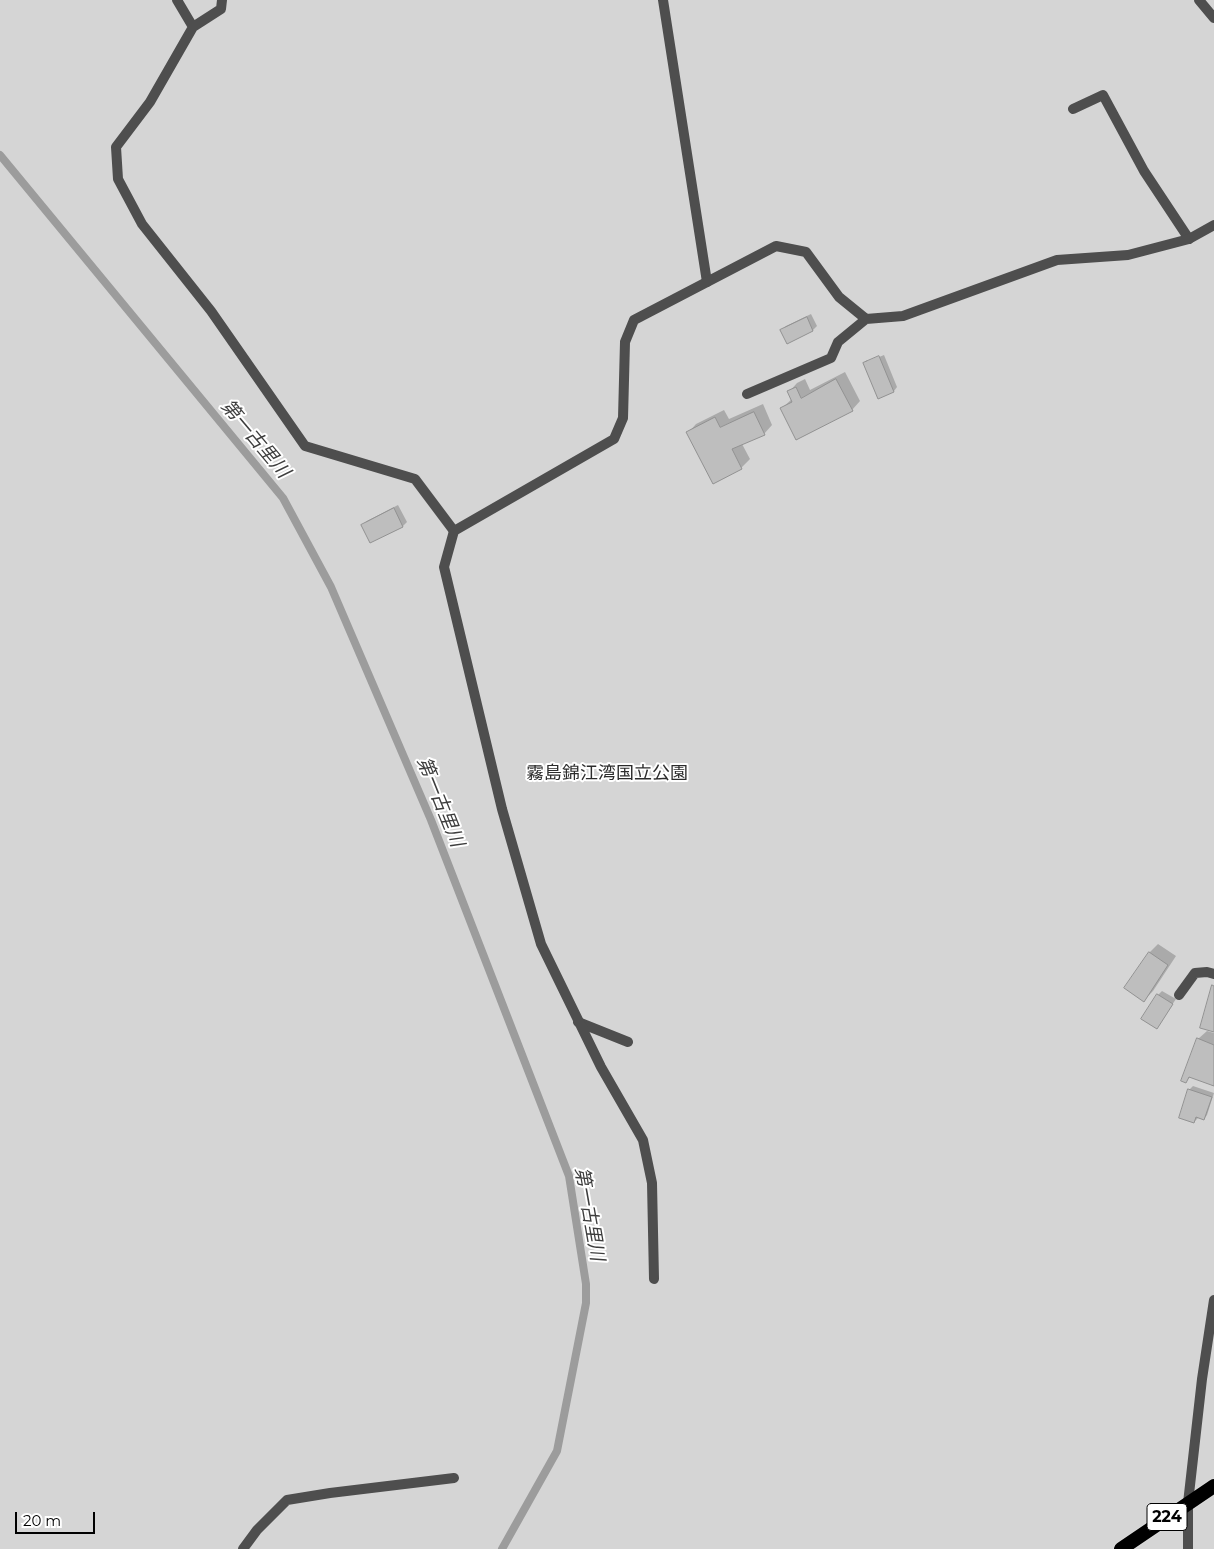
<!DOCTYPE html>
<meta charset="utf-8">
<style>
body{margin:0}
#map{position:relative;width:1214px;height:1549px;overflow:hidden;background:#fff;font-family:Montserrat,sans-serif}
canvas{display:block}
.scale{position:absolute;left:15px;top:1512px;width:80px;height:22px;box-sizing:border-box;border:2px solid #000;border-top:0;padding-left:6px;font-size:15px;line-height:18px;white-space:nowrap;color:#000;-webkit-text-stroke:4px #fff;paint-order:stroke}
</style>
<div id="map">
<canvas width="1214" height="1549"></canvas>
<div class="scale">20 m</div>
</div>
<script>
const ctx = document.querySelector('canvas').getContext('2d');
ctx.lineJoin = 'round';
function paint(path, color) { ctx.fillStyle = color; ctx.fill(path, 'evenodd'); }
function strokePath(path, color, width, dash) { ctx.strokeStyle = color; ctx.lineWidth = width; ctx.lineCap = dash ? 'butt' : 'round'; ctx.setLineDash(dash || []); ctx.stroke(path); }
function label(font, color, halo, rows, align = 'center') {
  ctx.font = font + ' Montserrat,"Noto Sans JP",sans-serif'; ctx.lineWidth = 4; ctx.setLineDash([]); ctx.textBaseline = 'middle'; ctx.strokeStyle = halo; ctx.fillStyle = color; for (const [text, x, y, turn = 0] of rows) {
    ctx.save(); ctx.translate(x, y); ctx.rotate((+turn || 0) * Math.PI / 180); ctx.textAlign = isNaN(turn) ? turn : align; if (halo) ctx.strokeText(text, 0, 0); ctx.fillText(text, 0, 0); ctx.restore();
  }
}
const green = new Path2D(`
 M 0,0 L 1214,0 L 1214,1549 L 0,1549 Z`);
const shadow = new Path2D(`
 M 811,314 L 817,326 L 813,330 L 782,330 L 786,326 Z
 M 884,355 L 897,387 L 894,391 L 878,397 L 864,363 L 867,360 L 867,362 Z
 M 845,372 L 860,401 L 852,410 L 781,409 L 792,399 L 789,392 L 797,383 L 805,379 L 810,390 Z
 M 763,404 L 772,425 L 764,434 L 742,444 L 750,459 L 741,468 L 688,433 L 696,424 L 724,410 L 729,419 Z
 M 398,505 L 407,522 L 403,526 L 371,541 L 363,525 L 367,521 Z
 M 1158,944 L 1176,956 L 1153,991 L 1144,1000 L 1150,952 Z
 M 1162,991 L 1176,999 L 1157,1027 L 1158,995 Z
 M 1207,1031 L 1214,1033 L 1214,1085 L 1191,1076 L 1186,1081 L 1198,1039 Z
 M 1193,1086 L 1214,1093 L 1207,1115 L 1204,1119 L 1198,1118 L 1194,1122 L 1189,1090 Z`);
const stream = new Path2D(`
 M 0,155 L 283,498 L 331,587 L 431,820 L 569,1176 L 586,1284 L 586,1303 L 557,1451 L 502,1549`);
const building = new Path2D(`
 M 807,317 L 813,331 L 787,344 L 780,330 Z
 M 879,356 L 894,392 L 878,399 L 863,363 Z
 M 836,379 L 853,411 L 796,440 L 780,408 L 792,402 L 787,391 L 796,387 L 801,398 Z
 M 754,412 L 765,435 L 732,449 L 742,469 L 713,484 L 686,432 L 715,417 L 720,427 Z
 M 394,508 L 403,527 L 370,543 L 361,525 Z
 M 1149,952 L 1168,965 L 1144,1002 L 1124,988 Z
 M 1212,985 L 1214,986 L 1214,1032 L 1200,1028 Z
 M 1157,994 L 1173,1004 L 1157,1029 L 1141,1019 Z
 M 1197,1038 L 1214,1045 L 1214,1086 L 1189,1077 L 1186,1083 L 1181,1081 Z
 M 1188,1089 L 1212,1097 L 1204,1120 L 1196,1117 L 1194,1123 L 1179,1118 Z`);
const service = new Path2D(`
 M 177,0 L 193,27 L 150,102 L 116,147 L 118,179 L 142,224 L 211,311 L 305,446 L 415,479 L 454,531
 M 663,0 L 707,282
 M 1199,0 L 1214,18
 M 193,27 L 221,9 L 222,0
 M 1073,109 L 1103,95 L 1144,171 L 1189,239
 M 1179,995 L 1195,973 L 1207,972 L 1214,974
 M 578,1022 L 628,1042
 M 243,1549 L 257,1530 L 287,1500 L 330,1493 L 454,1478`);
const minor = new Path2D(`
 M 747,394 L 831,358 L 838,342 L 866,319
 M 654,1279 L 652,1183 L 643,1140 L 601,1067 L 541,944 L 502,809 L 444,567 L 454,531 L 614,439 L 623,418 L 625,342 L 634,320 L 776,246 L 806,252 L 839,297 L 866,319 L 903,316 L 1057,260 L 1128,255 L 1189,239 L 1214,225`);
const tertiary = new Path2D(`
 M 1188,1549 L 1188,1503 L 1202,1379 L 1214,1300`);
const trunk = new Path2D(`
 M 1121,1549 L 1214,1486`);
const shields = [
 [1167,1517,40]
];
const shieldNames = [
 ["224",1167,1517]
];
const parkNames = [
 ["霧島錦江湾国立公園",607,774]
];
const waterNames = [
 ["第一古里川",255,439,50],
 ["第一古里川",440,802,68],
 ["第一古里川",589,1214,80]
];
paint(green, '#d5d5d5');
paint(shadow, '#0003');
strokePath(stream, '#9c9c9c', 8);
paint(building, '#bebebe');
strokePath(building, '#929292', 1);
strokePath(trunk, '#dbdbdb', 16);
strokePath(service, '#4e4e4e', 10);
strokePath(minor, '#4e4e4e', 10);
strokePath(tertiary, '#4e4e4e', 10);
strokePath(trunk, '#000', 14);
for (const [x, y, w] of shields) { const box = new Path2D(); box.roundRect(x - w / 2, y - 13.5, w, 27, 4); ctx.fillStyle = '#fff'; ctx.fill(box); strokePath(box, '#000', 1); }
label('bold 16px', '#000', null, shieldNames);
label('18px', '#2c2c2c', '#fff', parkNames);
label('italic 19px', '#3d3d3d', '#fff', waterNames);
</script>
